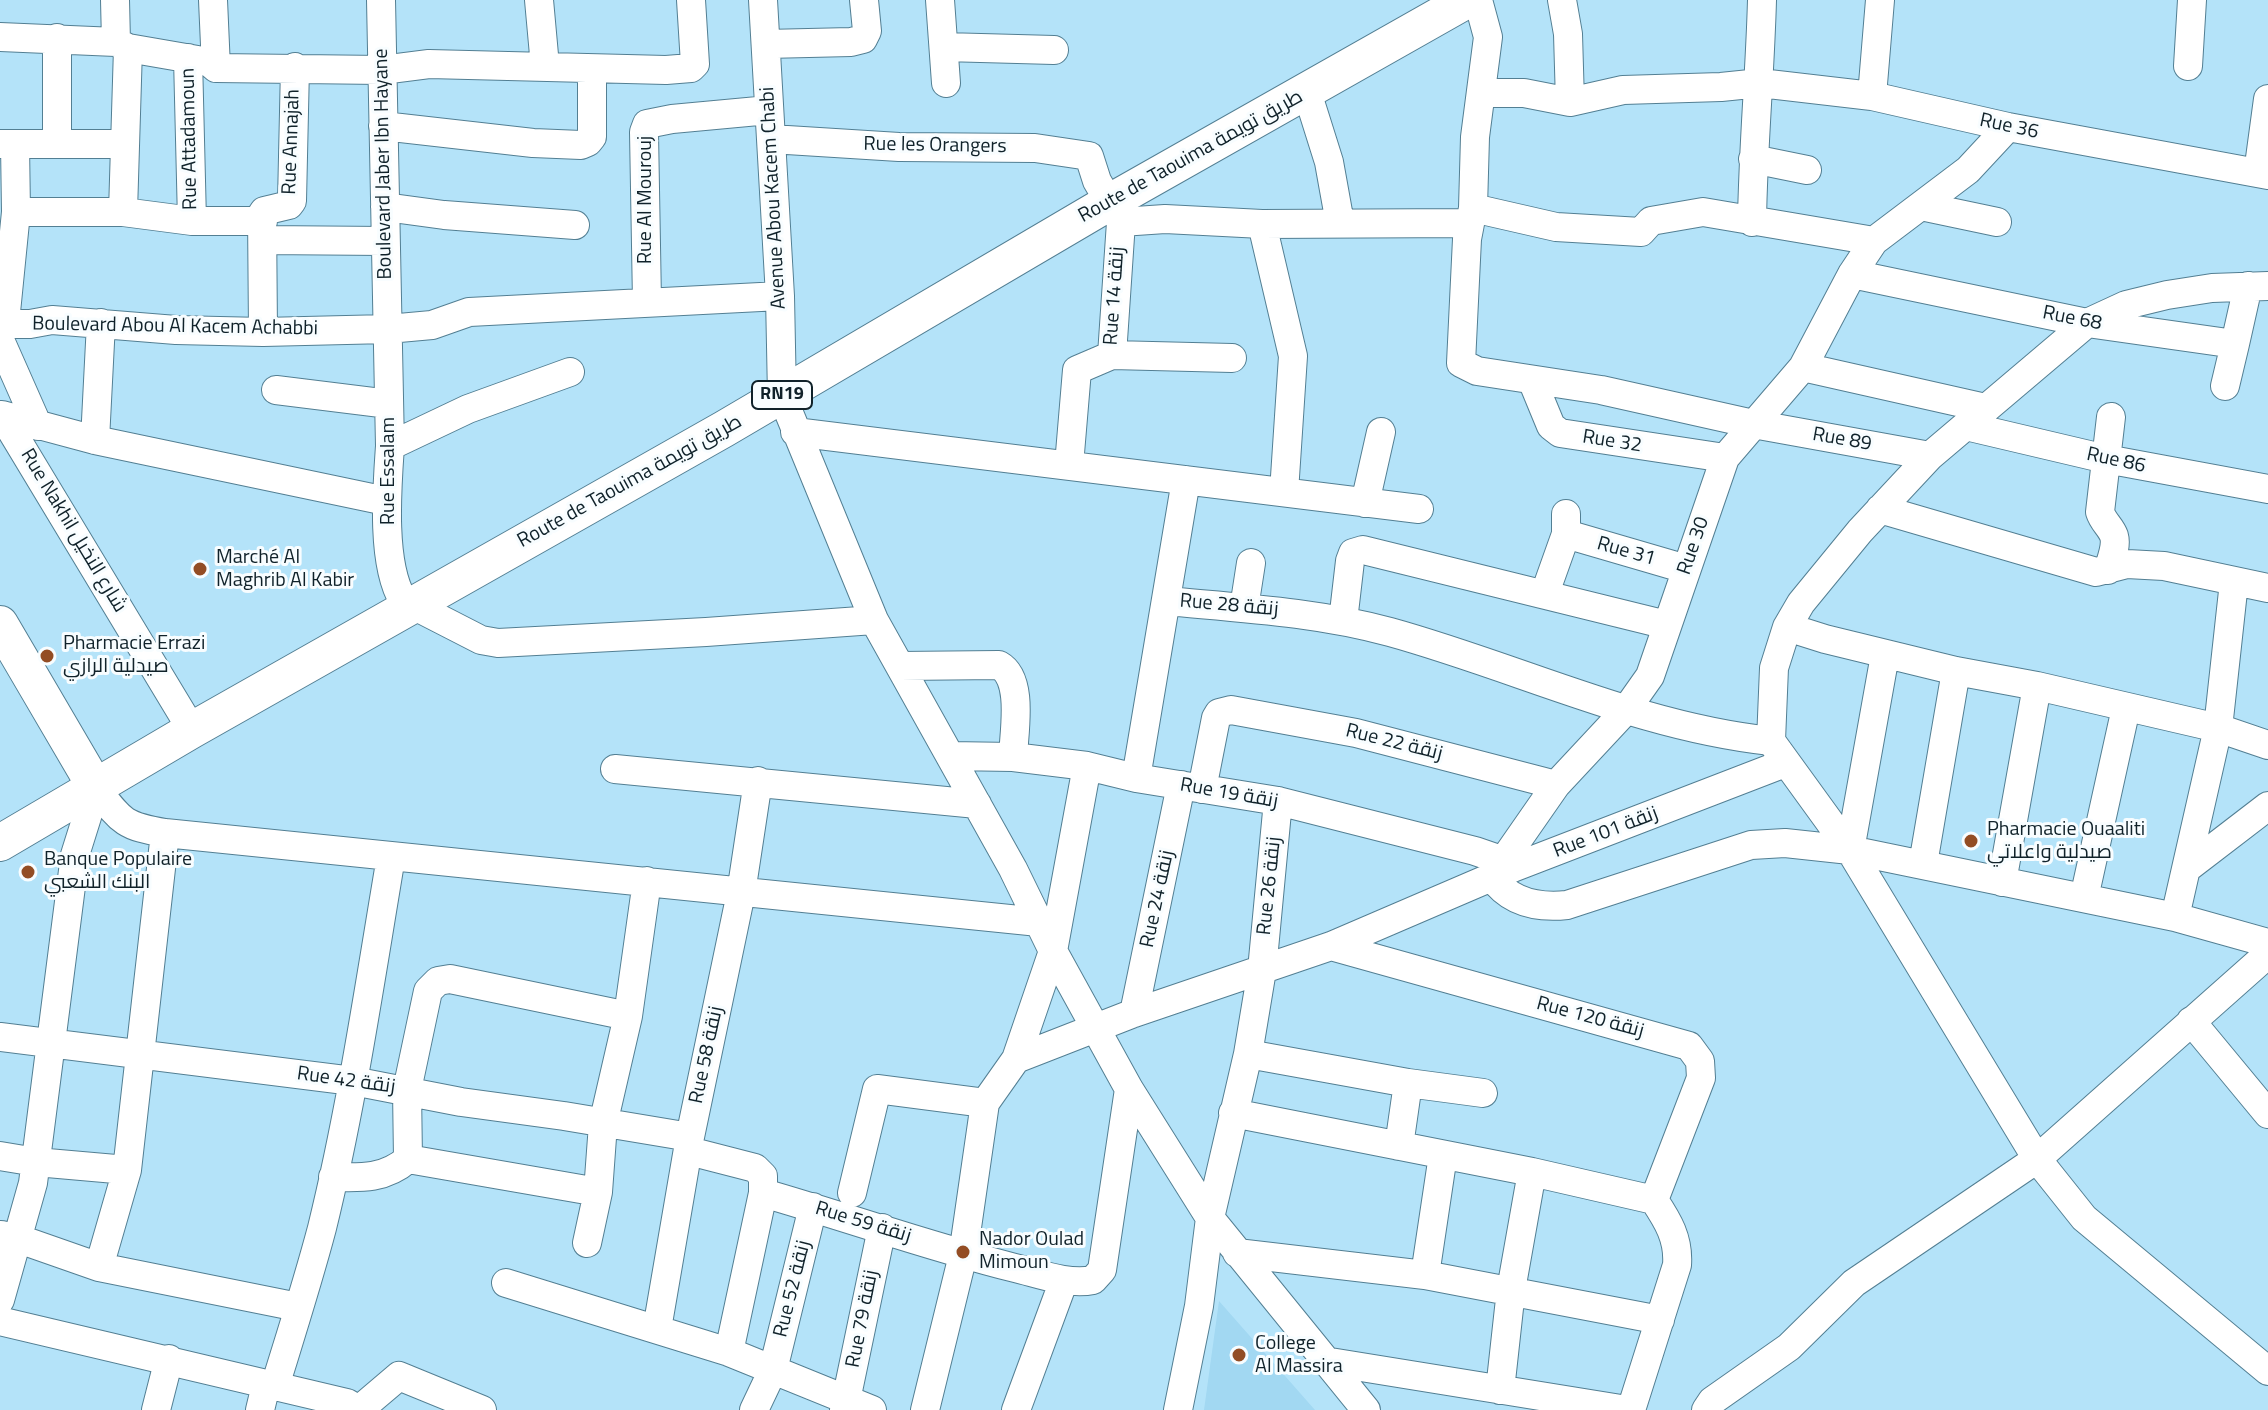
<!DOCTYPE html>
<meta charset="utf-8">
<style>
body{margin:0}
canvas{display:block;background:#b4e3f9}
</style>
<canvas width="2268" height="1410"></canvas>
<script>
const ctx = document.querySelector('canvas').getContext('2d');
ctx.lineJoin = 'round';
function paint(path, color) { ctx.fillStyle = color; ctx.fill(path, 'evenodd'); }
function strokePath(path, color, width, dash) { ctx.strokeStyle = color; ctx.lineWidth = width; ctx.lineCap = dash ? 'butt' : 'round'; ctx.setLineDash(dash || []); ctx.stroke(path); }
function label(font, color, halo, rows, align = 'center') {
  ctx.font = font + ' "Titillium Web",Cairo,sans-serif'; ctx.lineWidth = 6; ctx.setLineDash([]); ctx.textBaseline = 'middle'; ctx.strokeStyle = halo; ctx.fillStyle = color; for (const [text, x, y, turn = 0] of rows) {
    ctx.save(); ctx.translate(x, y); ctx.rotate((+turn || 0) * Math.PI / 180); ctx.textAlign = isNaN(turn) ? turn : align; if (halo) ctx.strokeText(text, 0, 0); ctx.fillText(text, 0, 0); ctx.restore();
  }
}
const built = new Path2D(`
 M 1219,1301 L 1315,1410 L 1204,1410 Z`);
const minor = new Path2D(`
 M 115,0 L 116,42
 M 213,0 L 216,68
 M 381,0 L 390,446 C 387,488 381,564 403,600 L 481,640 L 498,643 L 706,632 L 874,620
 M 539,0 L 545,66
 M 763,0 L 780,296 L 782,396 L 874,620 L 1013,869 L 1053,951 L 1129,1089 L 1210,1218 L 1366,1410
 M 940,0 L 946,83
 M 1478,0 L 1488,37 L 1475,137 L 1473,208 L 1467,239 L 1461,363 L 1477,371 L 1601,390 L 1753,424 L 1930,456
 M 1562,0 L 1568,34 L 1570,102
 M 0,37 L 116,42 L 128,48 L 209,62 L 216,68 L 382,70 L 429,64 L 666,70 L 691,68 L 695,64 L 691,0
 M 766,44 L 851,42 L 863,39 L 867,31 L 864,0
 M 944,47 L 1054,50
 M 188,58 L 192,221
 M 2188,66 L 2192,0
 M 1307,92 L 1329,162 L 1340,223
 M 1481,93 L 1524,93 L 1570,102 L 1623,90 L 1721,87 L 1760,83 L 1872,96 L 2008,127 L 2268,175
 M 1872,96 L 1880,0
 M 383,126 L 533,143 L 581,145 L 588,142 L 592,137 L 592,69
 M 771,139 L 899,147 L 1035,148 L 1089,156 L 1097,181 L 1121,222 L 1112,355 L 1077,370 L 1069,465
 M 0,144 L 124,144
 M 57,144 L 57,38
 M 1753,159 L 1807,170
 M 2258,173 L 2268,99
 M 1921,206 L 1997,222
 M 385,207 L 444,215 L 575,225
 M 1473,208 L 1556,227 L 1641,232 L 1651,221 L 1703,212 L 1874,241
 M 16,212 L 123,212 L 192,221 L 263,221
 M 123,212 L 128,48
 M 1121,222 L 1165,219 L 1262,224 L 1469,223
 M 1752,222 C 1753,147 1760,74 1762,0
 M 1262,224 L 1293,356 L 1284,492
 M 263,240 L 385,241
 M 1852,274 L 2087,323 L 2235,344 L 2248,286
 M 2268,286 L 2212,288 L 2167,295 L 2126,305 L 2087,323 L 1930,456 L 1860,531 L 1801,603 L 1787,627 L 1774,668 L 1771,741 L 1850,850 L 2175,917 L 2268,943
 M 647,302 L 644,132 L 647,124 L 672,119 L 769,110
 M 5,322 L 16,212 L 15,144
 M 0,324 L 30,324 L 52,320 L 176,330 L 263,332 L 388,329 L 432,325 L 469,312 L 780,296
 M 263,332 L 262,214 L 264,211 L 289,205 L 292,201 L 295,67
 M 0,340 L 38,426
 M 1112,355 L 1232,358
 M 1803,367 L 1985,408
 M 1532,380 L 1551,426 L 1560,433 L 1725,458
 M 2225,386 L 2235,344
 M 276,390 L 389,404
 M 2,415 L 95,440 L 386,501
 M 2,415 L 192,730
 M 1966,426 L 2106,459 L 2268,489
 M 795,432 L 1419,509
 M 95,440 L 101,323
 M 390,446 L 468,409 L 570,372
 M 1365,503 L 1381,432
 M 1880,509 L 2096,572 L 2127,564 L 2164,566 L 2268,588
 M 1566,534 L 1686,569
 M 2108,570 C 2111,560 2117,546 2114,536 C 2111,527 2103,522 2100,512 L 2111,417
 M 1545,593 L 1566,534 L 1566,514
 M 1166,601 C 1241,608 1317,612 1390,632 C 1517,667 1639,727 1771,741
 M 1244,608 L 1251,563
 M 1343,621 L 1350,561 L 1353,553 L 1363,550 L 1667,625
 M 1787,627 L 1825,639 L 1956,671 L 2037,686 L 2218,728 L 2268,745
 M 1885,655 L 1850,850 L 2037,1159 L 2084,1218 L 2268,1371
 M 900,666 L 999,665 C 1024,679 1014,731 1013,757
 M 950,756 L 1013,757 L 1087,766 L 1136,778 L 1278,801 L 1475,851 L 1504,861
 M 615,769 L 977,804
 M 1136,778 L 1186,480
 M 96,788 C 121,821 123,826 165,833 L 1039,922
 M 1202,789 L 1216,718 L 1219,713 L 1231,710 L 1356,733 L 1556,785
 M 1850,850 L 1785,843 L 1751,845 L 1567,905 C 1538,908 1510,903 1492,877 L 1556,785 L 1626,710 L 1650,676 L 1725,458 L 1803,367 L 1852,274 L 1874,241 L 1968,170 L 2008,127
 M 1923,864 L 1956,671
 M 2186,869 L 2268,806
 M 2002,882 L 2037,686
 M 2084,898 L 2126,708
 M 2175,917 L 2218,728 L 2234,582
 M 1331,946 L 1689,1046 L 1700,1061 L 1701,1078 L 1654,1200
 M 1134,1013 L 1181,785
 M 2191,1021 L 2268,1114
 M 0,1037 L 353,1081 L 461,1102 L 564,1116 L 690,1137
 M 1248,1054 L 1408,1083 L 1483,1093
 M 1016,1059 L 1134,1013 L 1331,946 L 1515,867 L 1785,763
 M 1233,1113 L 1532,1172 L 1654,1200 C 1668,1221 1679,1239 1677,1265 L 1631,1410
 M 1399,1146 L 1408,1083
 M 689,1151 L 755,1168 L 763,1176 L 763,1193 L 729,1352
 M 0,1156 L 36,1162 L 127,1170
 M 408,1159 L 407,1090 L 428,991 L 438,981 L 450,979 L 628,1016
 M 333,1177 C 362,1178 385,1179 408,1159 L 598,1192
 M 763,1193 C 847,1217 930,1247 1015,1268 C 1040,1274 1068,1285 1093,1280 L 1102,1270 L 1129,1089
 M 852,1193 L 877,1089 L 985,1103
 M 1,1235 L 19,1239 L 99,1267 L 298,1307
 M 587,1243 L 598,1192 L 603,1124 L 628,1016 L 647,881
 M 1237,1253 L 1425,1275 L 1660,1320
 M 99,1267 L 127,1170 L 165,833
 M 1425,1275 L 1443,1155
 M 506,1283 L 729,1352 L 872,1410
 M 0,1300 L 33,1183 L 75,855 L 96,788
 M 0,1321 L 347,1403 L 359,1410
 M 657,1329 L 690,1137 L 741,893 L 758,781
 M 1324,1361 L 1627,1410
 M 275,1386 C 291,1334 308,1281 322,1228 C 352,1106 370,981 391,857
 M 1500,1390 L 1511,1290 L 1532,1172
 M 156,1410 L 169,1359
 M 260,1410 L 266,1385
 M 359,1410 L 399,1376 L 482,1410
 M 754,1410 L 773,1370 L 813,1207
 M 844,1410 L 882,1228
 M 925,1410 L 963,1255 L 985,1103 L 1016,1059 L 1053,951 L 1087,766
 M 1016,1410 L 1064,1280
 M 1178,1410 L 1199,1306 L 1210,1218 L 1248,1054 L 1262,970 L 1278,801
 M 1706,1410 L 1712,1401 L 1789,1347 L 1854,1283 L 2037,1159 L 2268,954`);
const major = new Path2D(`
 M 0,624 L 96,788
 M 0,843 L 192,730 L 724,429 L 1110,202 L 1467,0`);
const markers = [
 [200,569,8,"#934d24"],
 [47,656,8,"#934d24"],
 [1971,841,8,"#934d24"],
 [28,872,8,"#934d24"],
 [963,1252,8,"#934d24"],
 [1239,1355,8,"#934d24"]
];
const shields = [
 [782,395,60]
];
const shieldNames = [
 ["RN19",782,395]
];
const streetNames = [
 ["Rue 36",2009,127,12],
 ["Rue Attadamoun",190,139,-91],
 ["Rue Annajah",292,142,-88],
 ["Rue les Orangers",935,146,1],
 ["Route de Taouima طريق تويمة",1191,157,-29],
 ["Boulevard Jaber Ibn Hayane",384,164,-91],
 ["Avenue Abou Kacem Chabi",774,198,-93],
 ["Rue Al Mourouj",646,200,-90],
 ["Rue 14 زنقة",1115,296,-86],
 ["Rue 68",2072,319,11],
 ["Boulevard Abou Al Kacem Achabbi",175,327,1],
 ["Rue 89",1842,440,10],
 ["Rue 32",1612,442,9],
 ["Rue 86",2116,461,12],
 ["Rue Essalam",389,471,-90],
 ["Route de Taouima طريق تويمة",630,482,-29],
 ["Rue Nakhil شارع النخيل",73,531,59],
 ["Rue 30",1694,546,-71],
 ["Rue 31",1626,552,16],
 ["Rue 28 زنقة",1229,606,5],
 ["Rue 22 زنقة",1394,743,14],
 ["Rue 19 زنقة",1229,794,10],
 ["Rue 101 زنقة",1606,833,-21],
 ["Rue 26 زنقة",1270,886,-84],
 ["Rue 24 زنقة",1158,899,-78],
 ["Rue 120 زنقة",1590,1018,15],
 ["Rue 58 زنقة",707,1055,-78],
 ["Rue 42 زنقة",346,1081,8],
 ["Rue 59 زنقة",863,1223,17],
 ["Rue 52 زنقة",793,1289,-76],
 ["Rue 79 زنقة",863,1319,-79]
];
const poiNames = [
 ["Marché Al",216,558],
 ["Maghrib Al Kabir",216,581],
 ["Pharmacie Errazi",63,644],
 ["صيدلية الرازي",63,667],
 ["Pharmacie Ouaaliti",1987,830],
 ["صيدلية واعلاتي",1987,853],
 ["Banque Populaire",44,860],
 ["البنك الشعبي",44,883],
 ["Nador Oulad",979,1240],
 ["Mimoun",979,1263],
 ["College",1255,1344],
 ["Al Massira",1255,1367]
];
paint(built, '#a2d8f2');
strokePath(minor, '#537f93', 30);
strokePath(major, '#537f93', 38);
strokePath(minor, '#fff', 28);
strokePath(major, '#fff', 36);
for (const [x, y, r, color] of markers) { const dot = new Path2D(); dot.arc(x, y, r, 0, 2 * Math.PI); ctx.fillStyle = color; ctx.fill(dot); strokePath(dot, '#f8fdff', 3); }
for (const [x, y, w] of shields) { const box = new Path2D(); box.roundRect(x - w / 2, y - 14, w, 28, 6); ctx.fillStyle = '#f8fdff'; ctx.fill(box); strokePath(box, '#10222a', 2); }
label('bold 18px', '#10222a', null, shieldNames);
label('20px', '#10222a', '#f8fdff', streetNames);
label('20px', '#10222a', '#f8fdff', poiNames, 'left');
</script>
